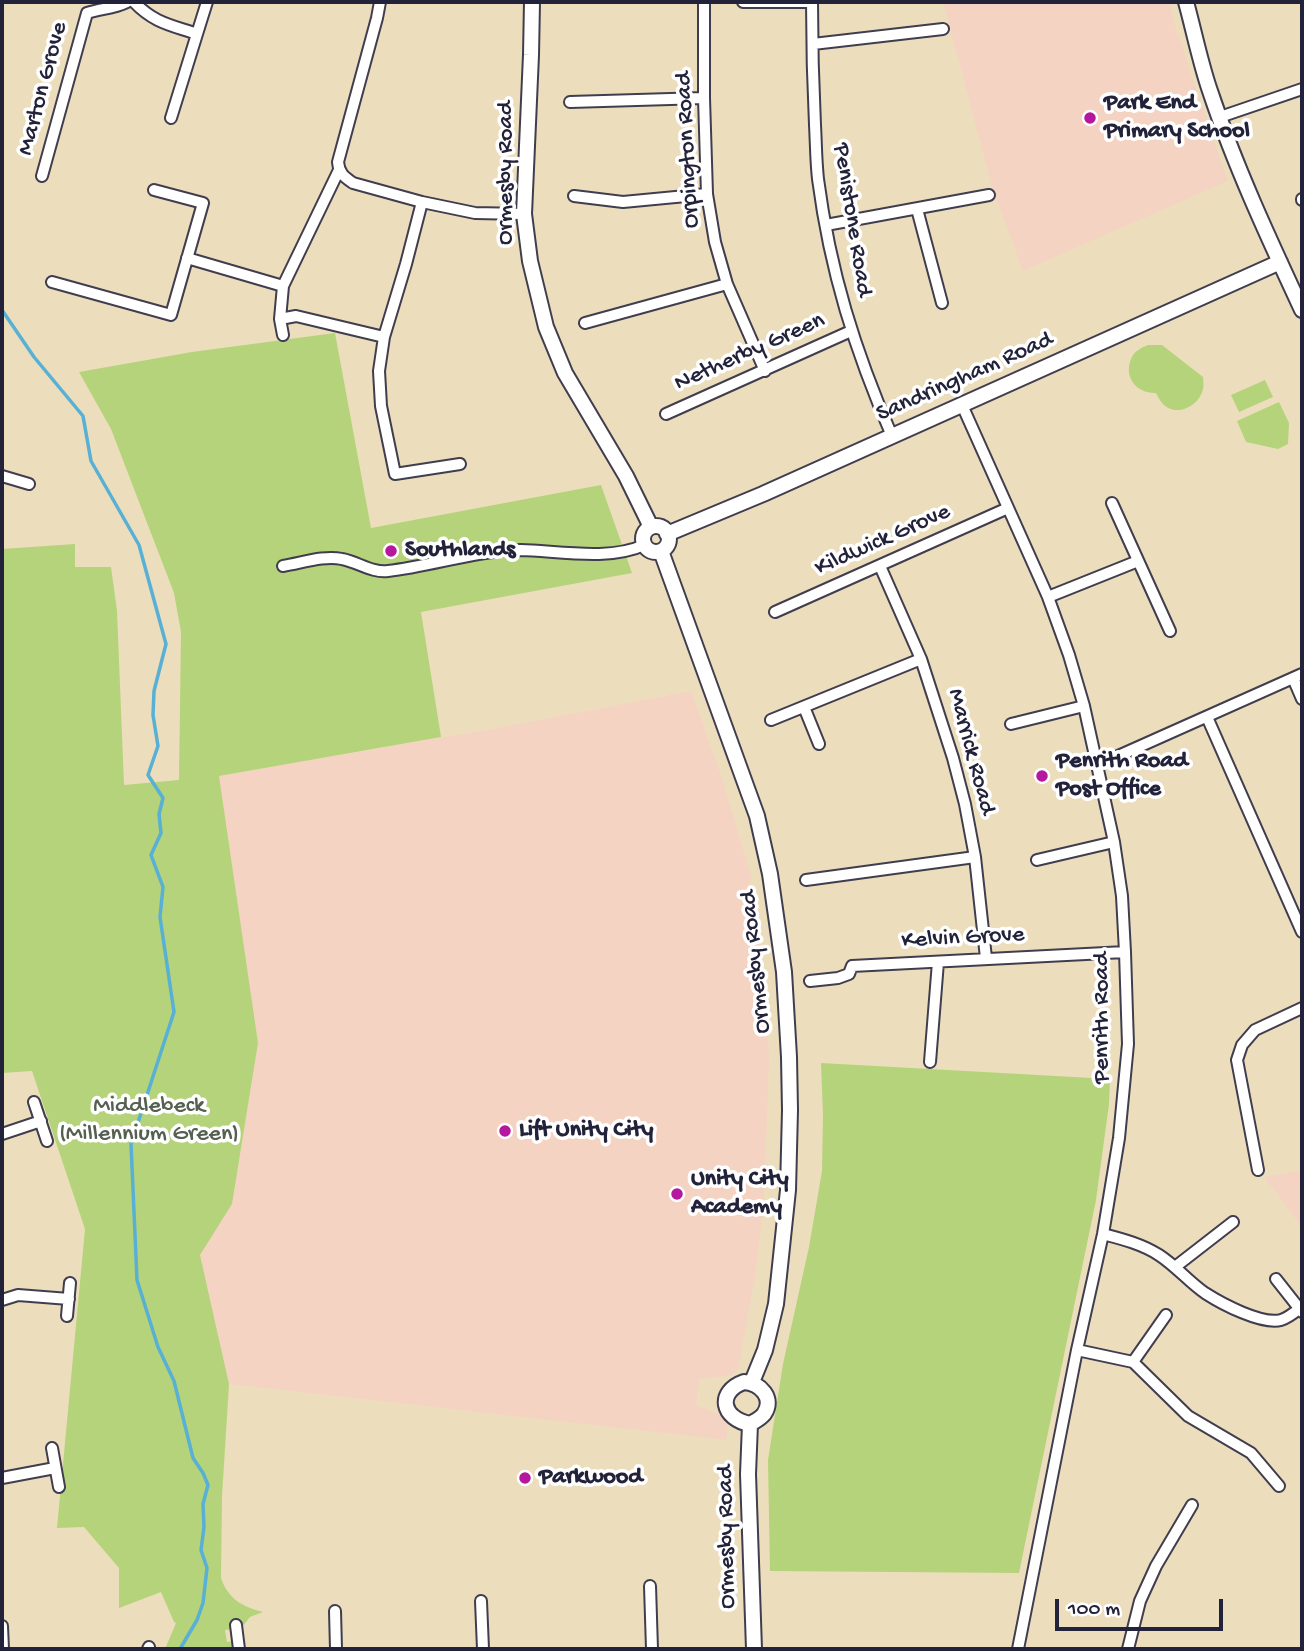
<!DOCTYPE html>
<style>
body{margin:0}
#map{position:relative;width:1304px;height:1651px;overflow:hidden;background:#ecdebc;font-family:"Gochi Hand",sans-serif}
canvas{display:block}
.frame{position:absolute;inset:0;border:4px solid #22223b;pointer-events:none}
.scale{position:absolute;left:1055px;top:1599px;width:168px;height:32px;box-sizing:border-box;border:4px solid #22223b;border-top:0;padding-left:9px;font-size:21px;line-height:24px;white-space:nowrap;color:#22223b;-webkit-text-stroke:5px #fff;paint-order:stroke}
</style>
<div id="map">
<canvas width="1304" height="1651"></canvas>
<div class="frame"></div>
<div class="scale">100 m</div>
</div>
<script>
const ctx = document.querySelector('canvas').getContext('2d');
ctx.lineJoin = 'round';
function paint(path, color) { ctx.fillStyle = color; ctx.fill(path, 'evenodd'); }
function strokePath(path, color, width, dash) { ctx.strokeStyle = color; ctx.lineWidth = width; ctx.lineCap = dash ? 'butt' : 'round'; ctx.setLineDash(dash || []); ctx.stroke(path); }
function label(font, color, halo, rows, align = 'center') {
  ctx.font = font + ' "Gochi Hand",sans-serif'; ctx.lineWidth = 7; ctx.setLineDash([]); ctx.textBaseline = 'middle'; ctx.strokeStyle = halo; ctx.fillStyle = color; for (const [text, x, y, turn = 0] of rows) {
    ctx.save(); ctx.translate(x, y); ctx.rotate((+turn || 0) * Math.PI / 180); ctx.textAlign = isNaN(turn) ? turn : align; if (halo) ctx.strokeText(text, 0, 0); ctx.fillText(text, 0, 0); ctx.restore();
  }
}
const built = new Path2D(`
 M 943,2 L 1170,2 L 1177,34 L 1179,34 L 1191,74 L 1228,181 L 1023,271 L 992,187 Z
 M 691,691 L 722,778 L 752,879 L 749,880 L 759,936 L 766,992 L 769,1061 L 764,1200 L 756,1272 L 738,1370 L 729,1376 L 699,1379 L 696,1405 L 719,1414 L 726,1420 L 728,1425 L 726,1440 L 229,1384 L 200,1255 L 232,1204 L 258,1043 L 219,776 L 497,728 Z
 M 1302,1170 L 1302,1227 L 1264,1177 Z`);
const green = new Path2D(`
 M 335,333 L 371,528 L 601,485 L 632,573 L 421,612 L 441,737 L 219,776 L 258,1043 L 232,1204 L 200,1255 L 229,1384 L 222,1496 L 221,1578 C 228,1599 243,1607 263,1612 L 250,1617 L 242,1627 L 241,1621 L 233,1622 L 233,1629 L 225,1630 L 227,1642 L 235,1641 L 234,1646 L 231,1649 L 165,1649 L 176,1623 L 174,1622 L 161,1592 L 119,1608 L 119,1568 L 84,1527 L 57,1528 L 85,1229 L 32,1071 L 2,1073 L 2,549 L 75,544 L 75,567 L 111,567 L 117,611 L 124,785 L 179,780 L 181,632 L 174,593 L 111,429 L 79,372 L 192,352 Z
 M 1148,345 L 1162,345 L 1203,377 C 1203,381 1204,385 1203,389 C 1199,407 1175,418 1162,403 C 1160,400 1158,397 1156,393 C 1138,394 1123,378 1131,359 C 1134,351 1141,348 1148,345 Z
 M 1265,380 L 1273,397 L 1239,412 L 1231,395 Z
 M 1279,402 L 1289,423 L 1288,444 L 1278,449 L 1246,442 L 1237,421 Z
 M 821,1063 L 1110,1079 L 1109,1104 L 1096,1200 L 1019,1573 L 770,1571 L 768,1460 L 783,1364 L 809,1247 L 822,1171 L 823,1115 Z`);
const stream = new Path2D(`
 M 2,310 L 34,357 L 83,416 L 91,461 L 139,545 L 166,644 L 154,691 L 153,715 L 158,746 L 148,775 L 163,798 L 159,814 L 161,833 L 151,855 L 163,887 L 160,917 L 174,1012 L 131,1144 L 137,1280 L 158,1347 L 174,1381 L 193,1458 L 203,1473 L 208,1485 L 203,1504 L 204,1527 L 201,1550 L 207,1568 L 203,1603 L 197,1620 L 180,1649`);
const minor = new Path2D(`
 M 134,2 C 154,23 171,25 197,34 L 171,118
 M 380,2 L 377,18 L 338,162 C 339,173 344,177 353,183 L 422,202 L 475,213 L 524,214
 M 704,2 L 704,98 L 707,194 L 715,242 L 727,284 L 765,371
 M 743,2 L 812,2
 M 812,2 C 812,43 813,84 815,125 C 816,143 816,161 818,179 C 830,271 855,351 892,436
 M 197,34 L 207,2
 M 813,44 L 943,29
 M 570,102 L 704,98
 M 1220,117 L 1302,89
 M 42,176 L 87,13 C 102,8 113,9 127,2
 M 574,196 L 623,202 L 707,194
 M 1302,200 L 1302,199
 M 422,202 L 406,264 L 384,337 L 379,371 L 381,406 L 395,474 L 460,464
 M 917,209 L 942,303
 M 826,225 L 989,195
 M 187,258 L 283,286
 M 52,282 L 171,315 L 203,203 L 154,190
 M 280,319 L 296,316 L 384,337
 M 585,323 L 727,284
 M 283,335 L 280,319 L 283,286 L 339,170
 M 962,405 L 1048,597 L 1069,655 L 1084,706 L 1114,842 L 1122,896 L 1125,952 L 1128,1044 L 1119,1138 L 1103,1234 L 1077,1350 L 1018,1649
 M 666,414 L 851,331
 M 2,476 L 29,484
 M 1112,503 L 1170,631
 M 283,566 C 302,563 324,555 342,559 C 358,562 372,573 388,571 C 433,566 476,550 521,550 C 558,551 610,561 644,545
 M 880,566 L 921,659 L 953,758 L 965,804 L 975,857 L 986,958
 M 1048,597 L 1138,561
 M 775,612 L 1008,508
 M 1293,678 L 1302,699
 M 804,707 L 819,744
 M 1207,717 L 1302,932
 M 771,720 L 921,659
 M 1011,724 L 1084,706
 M 1098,765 L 1302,674
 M 1037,860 L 1114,842
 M 806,880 L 975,857
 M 810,981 L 838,978 L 849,974 L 852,966 L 1125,952
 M 930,1062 L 938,962
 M 34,1102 L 47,1141
 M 2,1134 L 41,1121
 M 1258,1170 L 1237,1060 L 1242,1045 L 1255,1030 L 1302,1008
 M 1103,1234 C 1122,1239 1142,1244 1159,1255 C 1176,1266 1189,1282 1205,1293 C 1222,1304 1262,1325 1281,1320 C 1288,1318 1294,1313 1300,1308
 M 1175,1267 L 1233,1222
 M 1276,1279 L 1302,1312
 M 2,1300 L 18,1295 L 69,1299
 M 67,1316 L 70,1283
 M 1077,1350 L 1133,1362 L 1188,1416 L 1251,1453 L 1279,1486
 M 1133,1362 L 1166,1315
 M 52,1448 L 59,1487
 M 2,1478 L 55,1468
 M 650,1586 L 652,1649
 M 481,1601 L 483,1649
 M 335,1611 L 336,1649
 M 236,1625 L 239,1649
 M 2,1626 L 3,1649
 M 148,1649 L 149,1647
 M 1128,1649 L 1140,1601 L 1156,1566 L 1192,1505`);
const tertiary = new Path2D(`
 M 532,2 L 531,55 L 524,214 L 530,261 L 546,327 L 565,373 L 626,476 L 651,527
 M 1186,2 C 1194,31 1200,62 1210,91 C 1235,166 1269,239 1302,310
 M643 539a13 13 0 1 1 26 0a13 13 0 1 1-26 0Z
 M 667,534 L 763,494 L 1280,262
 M 661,551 L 757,816 L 770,874 L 784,972 L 789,1057 L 790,1110 L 788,1190 L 776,1304 L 765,1350 L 752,1382
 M 744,1382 C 760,1383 775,1398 764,1414 C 760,1419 755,1421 750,1424 C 722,1419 716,1392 744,1382 Z
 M 750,1424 L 748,1474 L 754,1649`);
const markers = [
 [1090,118,7,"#b5179e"],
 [391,551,7,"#b5179e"],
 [1042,776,7,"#b5179e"],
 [505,1131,7,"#b5179e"],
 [677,1194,7,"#b5179e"],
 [525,1478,7,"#b5179e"]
];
const streetNames = [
 ["Marton Grove",44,89,-75],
 ["Orpington Road",689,150,-93],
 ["Ormesby Road",507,173,-90],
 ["Penistone Road",851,220,81],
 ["Netherby Green",750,353,-24],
 ["Sandringham Road",965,378,-24],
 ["Kildwick Grove",883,541,-24],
 ["Marrick Road",970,752,75],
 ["Kelvin Grove",963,939,-3],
 ["Ormesby Road",757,962,-96],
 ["Penrith Road",1103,1018,-90],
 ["Ormesby Road",728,1537,-91]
];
const poiNames = [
 ["Park End",1104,104],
 ["Primary School",1104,132],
 ["Southlands",405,551],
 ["Penrith Road",1056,762],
 ["Post Office",1056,790],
 ["Lift Unity City",519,1131],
 ["Unity City",691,1180],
 ["Academy",691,1208],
 ["Parkwood",539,1478]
];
const parkNames = [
 ["Middlebeck",149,1107],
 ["(Millennium Green)",149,1135]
];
paint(built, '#f5d3c2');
paint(green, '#b5d37a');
strokePath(stream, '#58b0d5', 3.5);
strokePath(minor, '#403e4e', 14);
strokePath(tertiary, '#403e4e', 18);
strokePath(minor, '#fff', 10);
strokePath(tertiary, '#fff', 14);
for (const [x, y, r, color] of markers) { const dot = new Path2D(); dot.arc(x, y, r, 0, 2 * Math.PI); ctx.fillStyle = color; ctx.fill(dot); strokePath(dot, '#fff', 2.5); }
label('24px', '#22223b', '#fff', streetNames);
label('bold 24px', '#22223b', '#fff', poiNames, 'left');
label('24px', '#556051', '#fff', parkNames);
</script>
